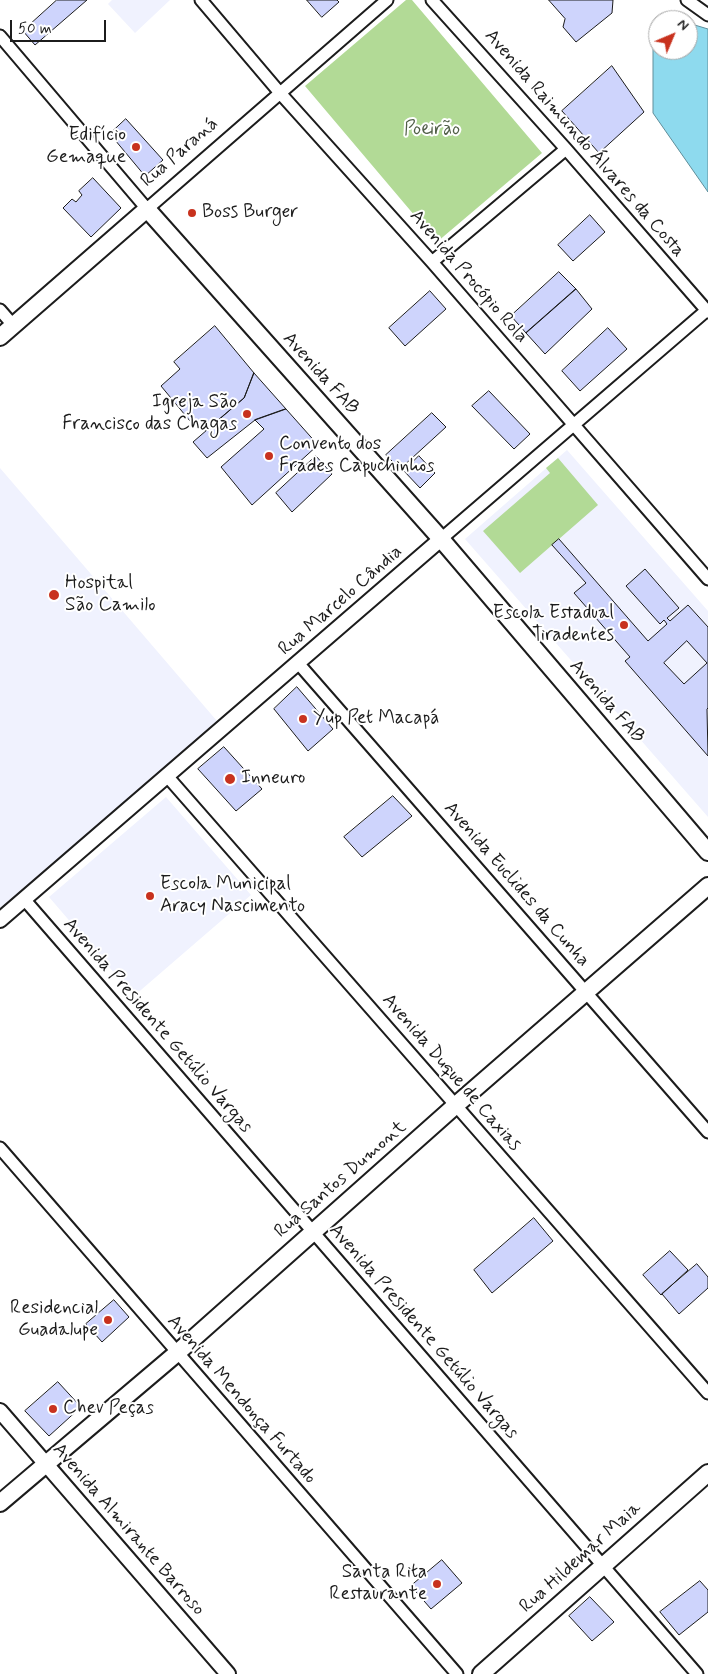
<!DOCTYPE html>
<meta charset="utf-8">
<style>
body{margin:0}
#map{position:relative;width:708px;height:1674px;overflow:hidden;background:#fff;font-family:Mynerve,sans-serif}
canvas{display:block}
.north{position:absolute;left:648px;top:10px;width:50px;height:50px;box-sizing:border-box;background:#fff;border:1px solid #a4a4a4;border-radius:50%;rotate:45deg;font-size:14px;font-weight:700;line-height:20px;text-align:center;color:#1c1c1c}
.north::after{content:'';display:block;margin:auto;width:18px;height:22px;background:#c8321e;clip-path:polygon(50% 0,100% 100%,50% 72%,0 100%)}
.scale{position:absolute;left:10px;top:20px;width:96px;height:22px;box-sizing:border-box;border:2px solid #1c1c1c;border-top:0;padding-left:6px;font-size:15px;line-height:18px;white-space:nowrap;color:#1c1c1c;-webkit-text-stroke:4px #fff;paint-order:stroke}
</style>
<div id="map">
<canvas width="708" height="1674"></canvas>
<div class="north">N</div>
<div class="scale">50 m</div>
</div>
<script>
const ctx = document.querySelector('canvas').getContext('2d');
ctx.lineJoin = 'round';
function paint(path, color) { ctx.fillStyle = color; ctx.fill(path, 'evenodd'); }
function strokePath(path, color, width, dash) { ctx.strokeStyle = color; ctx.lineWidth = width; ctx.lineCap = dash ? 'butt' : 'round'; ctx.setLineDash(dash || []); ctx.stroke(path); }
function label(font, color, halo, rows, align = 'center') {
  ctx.font = font + ' Mynerve,sans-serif'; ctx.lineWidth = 4; ctx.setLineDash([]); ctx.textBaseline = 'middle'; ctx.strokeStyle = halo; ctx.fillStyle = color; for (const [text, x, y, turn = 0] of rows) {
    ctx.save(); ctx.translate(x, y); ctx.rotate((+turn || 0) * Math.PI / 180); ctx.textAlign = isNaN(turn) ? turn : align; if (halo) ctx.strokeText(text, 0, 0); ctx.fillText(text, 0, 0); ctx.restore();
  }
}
const built = new Path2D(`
 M 112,0 L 170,0 L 135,33 L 108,4 Z
 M 567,450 L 708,611 L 708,817 L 465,539 Z
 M 0,468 L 217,721 L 0,908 Z
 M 166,797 L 251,895 L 134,996 L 49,897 Z`);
const green = new Path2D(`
 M 406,0 L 412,0 L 542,153 L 437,242 L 305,86 Z
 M 558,458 L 598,505 L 520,573 L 483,531 L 550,473 L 546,468 Z`);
const water = new Path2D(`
 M 688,23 L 708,29 L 708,192 L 653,113 L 653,47 L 658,39 L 658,50 L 688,50 Z`);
const building = new Path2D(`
 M 57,0 L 87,0 L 35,45 L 23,31 Z
 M 307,0 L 337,0 L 339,2 L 322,17 Z
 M 549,0 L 613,0 L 612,13 L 576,42 L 563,27 L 565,19 Z
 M 612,66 L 644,112 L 599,153 L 562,111 Z
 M 126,119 L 163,160 L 145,176 L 110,134 Z
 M 93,178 L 121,208 L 91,237 L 63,208 L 72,199 L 76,202 L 82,195 L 79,191 Z
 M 590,215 L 605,232 L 573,261 L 558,245 Z
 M 559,272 L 576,289 L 526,333 L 511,316 Z
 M 576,289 L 592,309 L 545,354 L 526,333 Z
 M 430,291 L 446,309 L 405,346 L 389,328 Z
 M 215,326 L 254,373 L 244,398 L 205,431 L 193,418 L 190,421 L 161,386 L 180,369 L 174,362 Z
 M 608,328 L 627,349 L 580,391 L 562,371 Z
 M 254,373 L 286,409 L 255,420 L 207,458 L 193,442 L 244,398 Z
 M 489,391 L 530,434 L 514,449 L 472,406 Z
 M 286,409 L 318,445 L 252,505 L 221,467 L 264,429 L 255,420 Z
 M 432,413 L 446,427 L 400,469 L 386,455 Z
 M 316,456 L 332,474 L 292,512 L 276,493 Z
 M 419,456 L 435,473 L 420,488 L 404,471 Z
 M 559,539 L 648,641 L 667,624 L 664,620 L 660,624 L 626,586 L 645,569 L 679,608 L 667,618 L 670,621 L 688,605 L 708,627 L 708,708 L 707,709 L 708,756 L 625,661 L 630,657 L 574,593 L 586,583 L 552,545 ZM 687,641 L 707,663 L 684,684 L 664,663 Z
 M 297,687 L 333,729 L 308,751 L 274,709 Z
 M 224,747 L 262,789 L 236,811 L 198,769 Z
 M 393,796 L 412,816 L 362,857 L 344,837 Z
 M 534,1218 L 553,1241 L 492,1293 L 474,1270 Z
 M 670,1251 L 688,1270 L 661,1295 L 643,1275 Z
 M 697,1264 L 708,1277 L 708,1288 L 679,1314 L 662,1294 Z
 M 114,1300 L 129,1317 L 102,1342 L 86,1324 Z
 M 58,1382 L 81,1407 L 49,1436 L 25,1411 Z
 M 442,1560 L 462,1583 L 431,1609 L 411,1586 Z
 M 700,1581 L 708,1590 L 708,1612 L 679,1635 L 660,1612 Z
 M 590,1597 L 614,1622 L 592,1641 L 569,1616 Z`);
const minor = new Path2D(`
 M 201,0 L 280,93 L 432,262 L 708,579
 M 432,0 L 566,149 L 708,312
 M 687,0 L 708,15
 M 0,36 L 147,209 L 387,0
 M 432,262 L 566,149
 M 0,310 L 13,325
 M 441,539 L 707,310
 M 298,663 L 708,1132
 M 167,776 L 708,1393
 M 24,899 L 697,1674
 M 0,1148 L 457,1674`);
const tertiary = new Path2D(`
 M 0,920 L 441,539
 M 0,1411 L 228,1674`);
const secondary = new Path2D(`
 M 0,337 L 147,209 L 441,539 L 708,852
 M 0,1503 L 177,1353 L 456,1105 L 708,886
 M 481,1674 L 708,1473`);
const markers = [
 [136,147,5,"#c8321e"],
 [192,213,5,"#c8321e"],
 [247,414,5,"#c8321e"],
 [269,456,5,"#c8321e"],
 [54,595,6,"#c8321e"],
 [624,625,5,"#c8321e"],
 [303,719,5,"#c8321e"],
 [230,779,6,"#c8321e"],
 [150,896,5,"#c8321e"],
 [108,1320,5,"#c8321e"],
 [53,1409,5,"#c8321e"],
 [437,1584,5,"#c8321e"]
];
const parkNames = [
 ["Poeirão",432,130]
];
const poiNames = [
 ["Edifício",126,136,"right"],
 ["Gemaque",126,158,"right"],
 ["Boss Burger",202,213],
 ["Igreja São",237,403,"right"],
 ["Francisco das Chagas",237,425,"right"],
 ["Convento dos",279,445],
 ["Frades Capuchinhos",279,467],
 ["Hospital",65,584],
 ["São Camilo",65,606],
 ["Escola Estadual",614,614,"right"],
 ["Tiradentes",614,636,"right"],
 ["Yup Pet Macapá",313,719],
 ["Inneuro",241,779],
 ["Escola Municipal",160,885],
 ["Aracy Nascimento",160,907],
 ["Residencial",98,1309,"right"],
 ["Guadalupe",98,1331,"right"],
 ["Chev Peças",63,1409],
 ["Santa Rita",427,1573,"right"],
 ["Restaurante",427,1595,"right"]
];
const streetNames = [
 ["Avenida Raimundo Álvares da Costa",584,144,49],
 ["Rua Paraná",180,153,-41],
 ["Avenida Procópio Rola",468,277,49],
 ["Avenida FAB",320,374,48],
 ["Rua Marcelo Cândia",341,601,-41],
 ["Avenida FAB",606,702,49],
 ["Avenida Euclides da Cunha",516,885,49],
 ["Avenida Presidente Getúlio Vargas",157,1026,49],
 ["Avenida Duque de Caxias",451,1073,49],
 ["Rua Santos Dumont",341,1180,-41],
 ["Avenida Presidente Getúlio Vargas",423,1332,49],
 ["Avenida Mendonça Furtado",241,1400,49],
 ["Avenida Almirante Barroso",128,1530,49],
 ["Rua Hildemar Maia",581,1558,-42]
];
paint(built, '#f0f2fe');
paint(green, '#b2da96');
paint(water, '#8edaee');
strokePath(water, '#608e9a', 1);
paint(building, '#ced4fc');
strokePath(building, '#1c1c1c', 1);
strokePath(minor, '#1c1c1c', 15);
strokePath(tertiary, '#1c1c1c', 18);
strokePath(secondary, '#1c1c1c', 20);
strokePath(minor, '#fff', 11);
strokePath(tertiary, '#fff', 14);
strokePath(secondary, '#fff', 16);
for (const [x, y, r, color] of markers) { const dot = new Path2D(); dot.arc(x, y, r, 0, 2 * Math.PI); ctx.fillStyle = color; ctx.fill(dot); strokePath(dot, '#fff', 2); }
label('19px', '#505e47', '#fff', parkNames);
label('19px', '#1c1c1c', '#fff', poiNames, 'left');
label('19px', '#1c1c1c', '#fff', streetNames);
</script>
